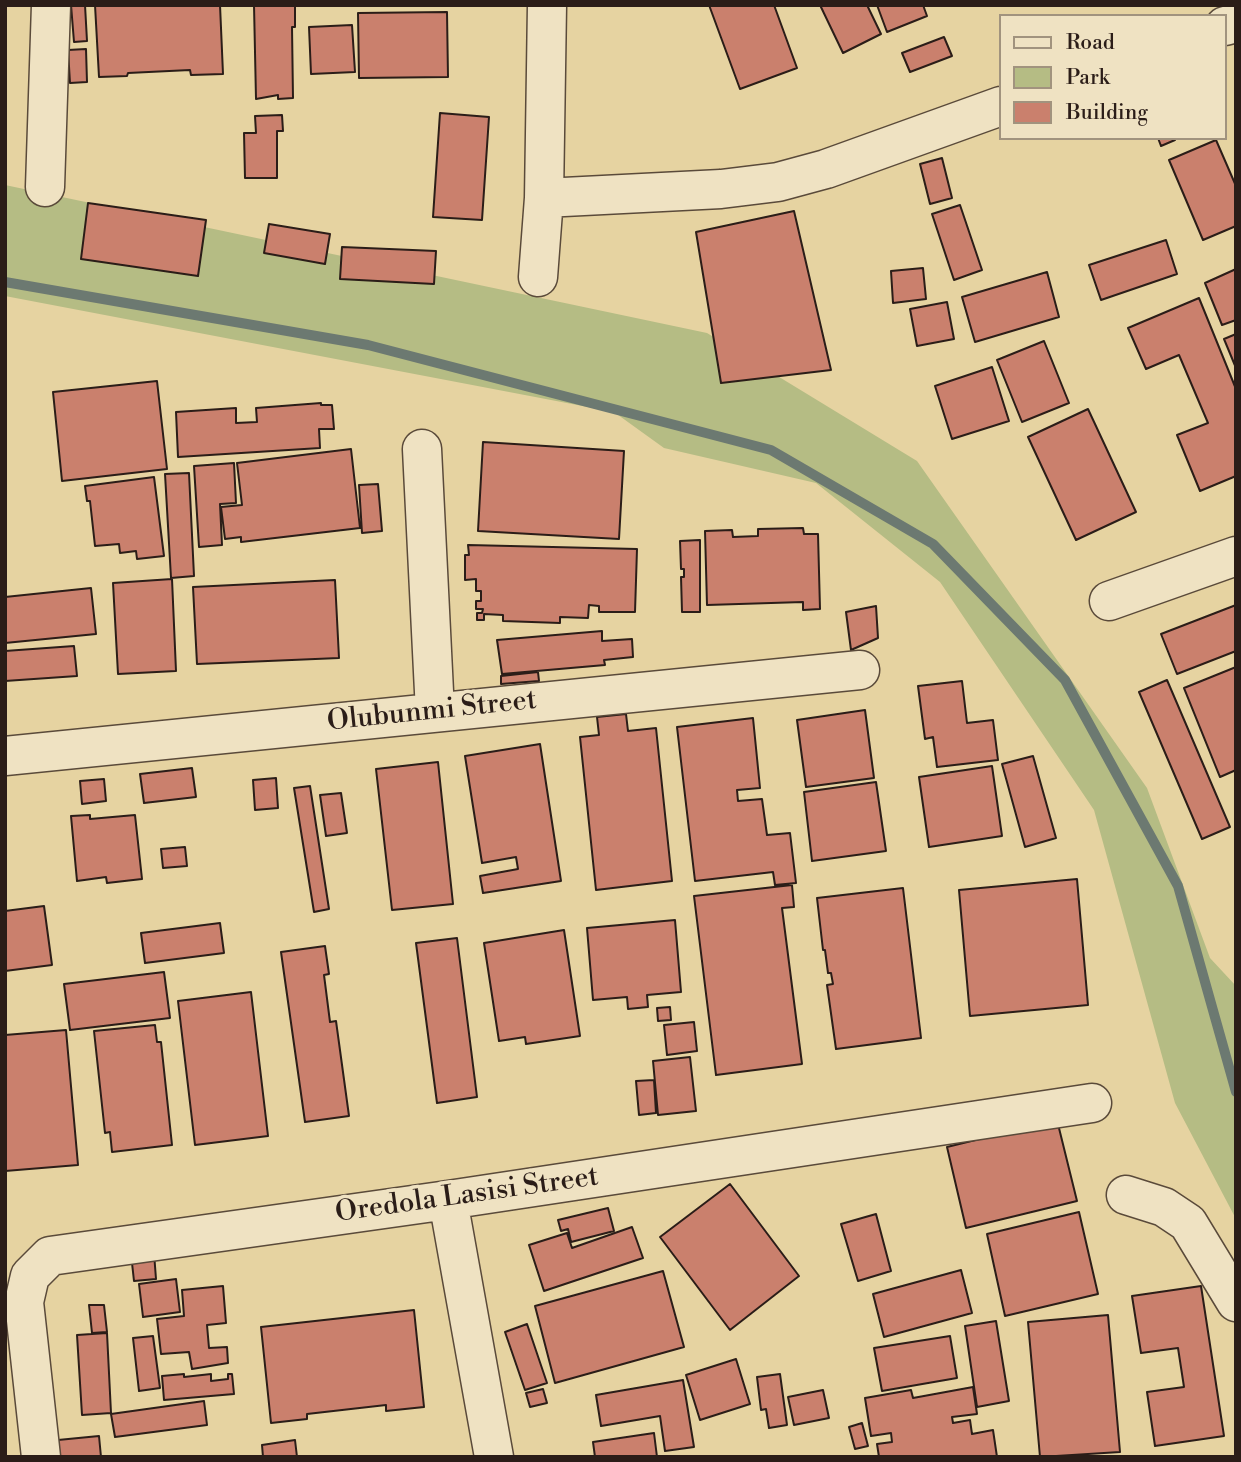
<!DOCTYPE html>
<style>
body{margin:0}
#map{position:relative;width:1241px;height:1462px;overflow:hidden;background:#e6d3a1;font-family:"Libre Bodoni",serif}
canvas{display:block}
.frame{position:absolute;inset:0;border:7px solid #2b1d18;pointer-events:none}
.legend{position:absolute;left:999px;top:14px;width:228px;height:126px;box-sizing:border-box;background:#efe2c2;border:2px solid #a1937e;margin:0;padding:9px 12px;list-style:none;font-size:21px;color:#2b1d18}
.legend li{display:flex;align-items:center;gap:14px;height:35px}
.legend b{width:35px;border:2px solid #a1937e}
</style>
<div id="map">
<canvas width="1241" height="1462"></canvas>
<div class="frame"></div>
<ul class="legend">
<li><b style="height:9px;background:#efe2c2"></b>Road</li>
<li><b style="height:19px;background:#b5bc84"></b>Park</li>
<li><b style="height:19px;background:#ca806d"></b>Building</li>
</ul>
</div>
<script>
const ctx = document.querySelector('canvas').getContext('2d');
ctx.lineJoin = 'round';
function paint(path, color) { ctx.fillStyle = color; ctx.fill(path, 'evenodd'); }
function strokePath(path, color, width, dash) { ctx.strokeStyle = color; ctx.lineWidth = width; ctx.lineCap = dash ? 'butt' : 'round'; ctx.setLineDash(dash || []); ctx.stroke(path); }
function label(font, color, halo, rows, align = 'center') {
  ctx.font = font + ' "Libre Bodoni",serif'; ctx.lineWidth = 7; ctx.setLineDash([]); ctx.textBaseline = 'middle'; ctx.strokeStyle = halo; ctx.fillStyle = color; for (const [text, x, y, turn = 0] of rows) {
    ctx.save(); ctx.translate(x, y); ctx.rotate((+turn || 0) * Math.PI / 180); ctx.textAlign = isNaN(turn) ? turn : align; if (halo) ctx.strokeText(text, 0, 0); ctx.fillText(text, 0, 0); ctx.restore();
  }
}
const green = new Path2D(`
 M 5,185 L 707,333 L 917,461 L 1147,788 L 1210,958 L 1236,986 L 1236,1219 L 1175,1103 L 1094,810 L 940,582 L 816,483 L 664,448 L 614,412 L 5,296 Z`);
const stream = new Path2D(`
 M 5,282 L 368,345 L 771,450 L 933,544 L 1065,680 L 1178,886 L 1236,1092`);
const building = new Path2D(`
 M 71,5 L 85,5 L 87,41 L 74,42 Z
 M 95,5 L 220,5 L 223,74 L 191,75 L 190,70 L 128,73 L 127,76 L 99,77 Z
 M 254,5 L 295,5 L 295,27 L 292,27 L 293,98 L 278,99 L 278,95 L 256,99 Z
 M 709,5 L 774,5 L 797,68 L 740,89 Z
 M 820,5 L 867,5 L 881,34 L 843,53 Z
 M 877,5 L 923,5 L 927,16 L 887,32 Z
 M 447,12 L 448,77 L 359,78 L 358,13 Z
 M 352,25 L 355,72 L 311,74 L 309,27 Z
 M 944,37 L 952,56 L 910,72 L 902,53 Z
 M 86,49 L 87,82 L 70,83 L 68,50 Z
 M 440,113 L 489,117 L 482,220 L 433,217 Z
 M 282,115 L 283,131 L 277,131 L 277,178 L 245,178 L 244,133 L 256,133 L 255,116 Z
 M 1158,138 L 1174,138 L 1175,140 L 1161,146 Z
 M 1216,140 L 1236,186 L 1236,226 L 1203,240 L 1169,160 Z
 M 942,158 L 952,198 L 930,204 L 920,164 Z
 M 88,203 L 206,220 L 198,276 L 81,259 Z
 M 960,205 L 982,270 L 954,280 L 932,214 Z
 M 794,211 L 831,370 L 721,383 L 696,232 Z
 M 269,224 L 330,234 L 325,264 L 264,253 Z
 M 1166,240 L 1177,274 L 1101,300 L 1089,265 Z
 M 342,247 L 436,251 L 434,284 L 340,279 Z
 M 923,268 L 926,299 L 893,303 L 891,271 Z
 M 1236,269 L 1236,320 L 1222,325 L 1205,283 Z
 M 1047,272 L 1059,317 L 975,342 L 962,297 Z
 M 1199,298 L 1236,389 L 1236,476 L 1200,491 L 1177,435 L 1208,423 L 1179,355 L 1146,369 L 1128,328 Z
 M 947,302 L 954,339 L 917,346 L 910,309 Z
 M 1236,334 L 1236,368 L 1224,339 Z
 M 1044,341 L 1069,403 L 1022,422 L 997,360 Z
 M 992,367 L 1009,421 L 952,439 L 935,386 Z
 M 157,381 L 167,469 L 62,481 L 53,392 Z
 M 321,403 L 321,405 L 332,405 L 334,429 L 319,429 L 320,448 L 178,457 L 176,412 L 236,408 L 236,423 L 257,422 L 256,408 Z
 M 1088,409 L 1136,512 L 1076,540 L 1028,437 Z
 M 483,442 L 624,451 L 619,539 L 478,531 Z
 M 351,449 L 360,528 L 241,542 L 241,537 L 225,539 L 221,507 L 242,505 L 237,463 Z
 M 234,463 L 236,503 L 220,504 L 222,545 L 199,547 L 194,466 Z
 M 189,473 L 194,576 L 171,578 L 165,474 Z
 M 154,477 L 164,556 L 137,559 L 136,551 L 120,553 L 119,544 L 95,546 L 90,501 L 87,501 L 85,486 Z
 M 378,484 L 382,531 L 362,533 L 359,485 Z
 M 803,528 L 804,534 L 818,534 L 820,609 L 803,610 L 803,602 L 707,605 L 705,531 L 732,530 L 733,537 L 758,536 L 758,529 Z
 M 700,540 L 700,612 L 682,612 L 681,577 L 684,577 L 684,569 L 681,569 L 680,541 Z
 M 468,545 L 637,549 L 635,612 L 599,612 L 599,606 L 589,605 L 588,618 L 560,617 L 560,623 L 503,621 L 503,615 L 484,614 L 484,620 L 477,620 L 477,613 L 482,613 L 483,609 L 476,609 L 476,601 L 481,601 L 481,591 L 476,591 L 476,579 L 465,580 L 465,555 L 469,555 Z
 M 172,579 L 176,671 L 118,674 L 113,583 Z
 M 335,580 L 339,658 L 197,664 L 193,587 Z
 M 91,588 L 96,634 L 5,643 L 5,597 Z
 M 1236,605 L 1236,651 L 1177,674 L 1161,634 Z
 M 876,606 L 878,638 L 851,650 L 846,612 Z
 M 602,631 L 602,641 L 632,639 L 633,657 L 604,660 L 605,665 L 502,674 L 497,640 Z
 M 74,646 L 77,676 L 5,681 L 5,651 Z
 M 1236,667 L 1236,770 L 1220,777 L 1184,688 Z
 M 538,672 L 539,681 L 501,684 L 501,676 Z
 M 1167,680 L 1230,827 L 1202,839 L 1139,692 Z
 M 962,681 L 967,723 L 993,720 L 998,760 L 937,767 L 933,737 L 925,739 L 918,686 Z
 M 865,710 L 874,778 L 806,787 L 797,720 Z
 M 626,714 L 628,731 L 656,728 L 672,881 L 596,890 L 580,737 L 599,735 L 597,717 Z
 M 753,718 L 760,788 L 737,790 L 738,801 L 762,799 L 767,835 L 790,833 L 796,883 L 775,885 L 773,872 L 695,881 L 677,727 Z
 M 540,744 L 561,881 L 483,893 L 480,876 L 518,869 L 516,857 L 482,863 L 465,756 Z
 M 1033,756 L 1056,838 L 1025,847 L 1002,764 Z
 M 438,762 L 453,904 L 392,910 L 376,769 Z
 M 992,766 L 1002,836 L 929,847 L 919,777 Z
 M 192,768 L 196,797 L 144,803 L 140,774 Z
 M 276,778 L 278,808 L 255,810 L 253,780 Z
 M 104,779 L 106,801 L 82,804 L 80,781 Z
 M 876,782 L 886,851 L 812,861 L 804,792 Z
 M 310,786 L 329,909 L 314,912 L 294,788 Z
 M 341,793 L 347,833 L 326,836 L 320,795 Z
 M 90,815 L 90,819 L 135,815 L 142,879 L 107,883 L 106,877 L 77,881 L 71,816 Z
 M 185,847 L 187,866 L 163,868 L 161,849 Z
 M 1077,879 L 1088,1005 L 970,1016 L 959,890 Z
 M 792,885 L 794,907 L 782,908 L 802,1064 L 716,1075 L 694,896 Z
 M 903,888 L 921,1038 L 836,1049 L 827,985 L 833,984 L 831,973 L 828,973 L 825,950 L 823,950 L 817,898 Z
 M 44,906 L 52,965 L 5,971 L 5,911 Z
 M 675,920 L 681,992 L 647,995 L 648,1007 L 628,1009 L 627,997 L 593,1000 L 587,928 Z
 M 220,923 L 224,953 L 145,963 L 141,933 Z
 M 564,930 L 580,1036 L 526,1044 L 525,1037 L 499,1041 L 484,943 Z
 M 457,938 L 477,1097 L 437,1103 L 416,943 Z
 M 325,946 L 329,974 L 324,975 L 330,1022 L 336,1021 L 349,1116 L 305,1122 L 281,952 Z
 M 164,972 L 170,1018 L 70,1030 L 64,984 Z
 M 251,992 L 268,1136 L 195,1145 L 178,1001 Z
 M 670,1007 L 671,1020 L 658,1021 L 657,1008 Z
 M 694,1022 L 697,1051 L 667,1055 L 664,1025 Z
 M 155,1025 L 157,1042 L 161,1042 L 172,1145 L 112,1152 L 110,1132 L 105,1133 L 94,1031 Z
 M 66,1030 L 78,1165 L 5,1171 L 5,1035 Z
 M 690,1057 L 696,1111 L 658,1115 L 653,1061 Z
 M 654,1080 L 656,1113 L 639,1115 L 636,1081 Z
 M 1057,1120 L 1077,1201 L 966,1228 L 947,1147 Z
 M 730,1184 L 799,1276 L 730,1330 L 660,1237 Z
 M 608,1208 L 614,1231 L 571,1242 L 568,1229 L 561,1231 L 558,1220 Z
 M 1079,1212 L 1098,1294 L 1005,1316 L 987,1234 Z
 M 876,1214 L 891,1271 L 858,1281 L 841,1224 Z
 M 632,1227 L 643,1258 L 544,1291 L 529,1245 L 567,1233 L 572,1248 Z
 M 154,1253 L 156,1279 L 134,1281 L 131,1254 Z
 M 961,1270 L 972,1313 L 884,1337 L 873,1294 Z
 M 663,1271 L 684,1347 L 555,1383 L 535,1306 Z
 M 176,1279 L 180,1312 L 143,1317 L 139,1284 Z
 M 223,1286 L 226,1323 L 207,1325 L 209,1348 L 227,1347 L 228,1363 L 192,1369 L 189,1352 L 161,1354 L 157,1319 L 184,1316 L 182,1290 Z
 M 1201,1286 L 1224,1436 L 1155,1446 L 1147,1392 L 1184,1387 L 1178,1348 L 1141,1353 L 1132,1296 Z
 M 89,1305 L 104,1305 L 107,1332 L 92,1333 Z
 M 414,1310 L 424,1407 L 386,1411 L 386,1405 L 307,1414 L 307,1419 L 271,1423 L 261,1327 Z
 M 1108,1315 L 1120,1452 L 1040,1457 L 1028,1322 Z
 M 996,1321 L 1009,1401 L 977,1407 L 965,1326 Z
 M 527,1324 L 547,1383 L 525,1390 L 505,1332 Z
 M 107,1333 L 111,1413 L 82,1415 L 77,1335 Z
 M 153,1336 L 160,1388 L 139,1391 L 133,1338 Z
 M 950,1336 L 957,1378 L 882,1391 L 874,1348 Z
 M 736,1359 L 750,1404 L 700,1420 L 686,1375 Z
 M 184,1374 L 184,1377 L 211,1374 L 211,1381 L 228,1379 L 228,1374 L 232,1374 L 234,1394 L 164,1400 L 162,1376 Z
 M 780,1374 L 787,1425 L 769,1428 L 766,1409 L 761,1410 L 757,1377 Z
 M 683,1380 L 694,1447 L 665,1451 L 660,1416 L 601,1426 L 596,1395 Z
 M 973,1387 L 977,1414 L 952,1417 L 953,1423 L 970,1420 L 972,1434 L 993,1430 L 997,1457 L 879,1457 L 877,1444 L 892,1442 L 891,1433 L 871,1436 L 865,1398 L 911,1390 L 913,1398 Z
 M 543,1389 L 547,1403 L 530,1407 L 526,1393 Z
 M 823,1390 L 829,1418 L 794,1425 L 788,1397 Z
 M 204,1401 L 207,1425 L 115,1437 L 111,1414 Z
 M 862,1423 L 868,1446 L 855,1449 L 849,1427 Z
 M 654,1433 L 657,1457 L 595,1457 L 593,1442 Z
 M 99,1436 L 101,1457 L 60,1457 L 58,1440 Z
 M 295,1440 L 297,1457 L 263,1457 L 262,1445 Z`);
const street = new Path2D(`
 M 547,5 L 544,198 L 721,189 L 778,182 L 826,169 L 1001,106
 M 1225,26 L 1236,23
 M 45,187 L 51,5
 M 538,277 L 544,198
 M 422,449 L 435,712
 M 1109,601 L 1236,556
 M 5,756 L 860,670
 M 1126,1195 L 1164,1207 L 1188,1223 L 1236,1302
 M 448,1200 L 494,1457
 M 41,1457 L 24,1302 L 30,1276 L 50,1256 L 448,1200 L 1092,1103`);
const streetNames = [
 ["Olubunmi Street",432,712,-6],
 ["Oredola Lasisi Street",467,1196,-8]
];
paint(green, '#b5bc84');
strokePath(stream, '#6c7971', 10);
paint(building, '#ca806d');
strokePath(building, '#2b1d18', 2);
strokePath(street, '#5a4a3a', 41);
strokePath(street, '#efe2c2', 38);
label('28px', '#2b1d18', '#efe2c2', streetNames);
</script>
